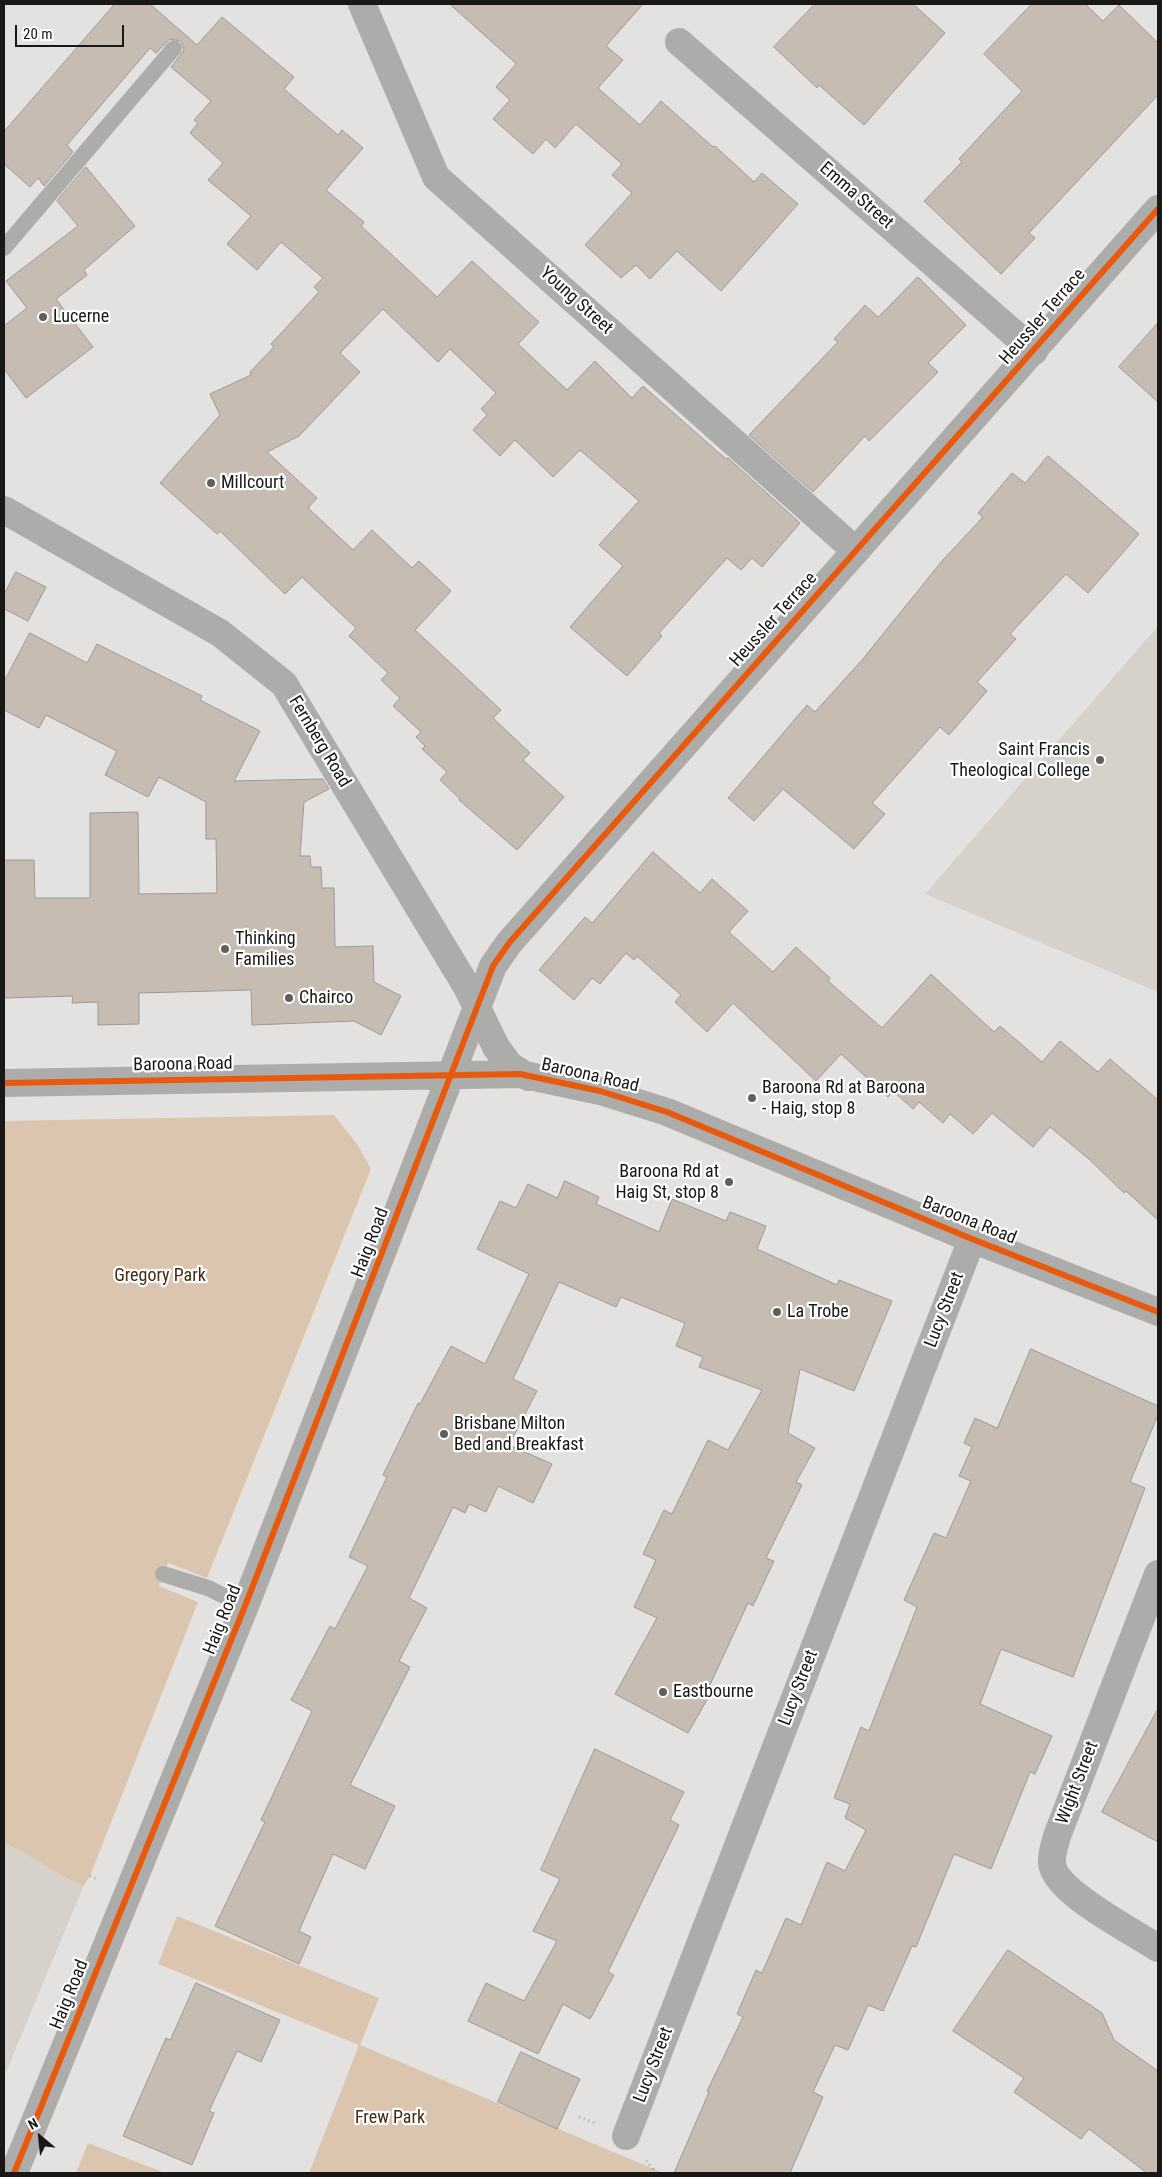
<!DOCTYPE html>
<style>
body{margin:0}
#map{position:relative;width:1162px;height:2177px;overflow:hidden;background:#e4e2e0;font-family:"Roboto Condensed",sans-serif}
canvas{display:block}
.frame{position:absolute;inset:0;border:5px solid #191817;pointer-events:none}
.north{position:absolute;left:15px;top:2112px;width:50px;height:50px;-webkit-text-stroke:4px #fff;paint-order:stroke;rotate:332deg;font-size:14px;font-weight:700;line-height:20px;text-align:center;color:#191817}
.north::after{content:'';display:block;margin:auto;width:18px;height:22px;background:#191817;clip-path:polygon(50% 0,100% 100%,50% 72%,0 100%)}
.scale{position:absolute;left:15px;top:25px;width:109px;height:22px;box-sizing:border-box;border:2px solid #191817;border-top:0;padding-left:6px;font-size:15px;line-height:18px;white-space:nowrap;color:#191817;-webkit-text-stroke:4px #fff;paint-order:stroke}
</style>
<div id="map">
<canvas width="1162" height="2177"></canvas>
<div class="frame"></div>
<div class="north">N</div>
<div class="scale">20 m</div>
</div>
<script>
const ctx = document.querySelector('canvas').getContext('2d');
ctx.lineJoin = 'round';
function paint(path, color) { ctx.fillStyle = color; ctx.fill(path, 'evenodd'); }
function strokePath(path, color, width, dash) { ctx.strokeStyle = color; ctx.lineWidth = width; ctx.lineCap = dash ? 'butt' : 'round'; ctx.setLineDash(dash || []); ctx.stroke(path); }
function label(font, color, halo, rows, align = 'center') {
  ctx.font = font + ' "Roboto Condensed",sans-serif'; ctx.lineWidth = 4.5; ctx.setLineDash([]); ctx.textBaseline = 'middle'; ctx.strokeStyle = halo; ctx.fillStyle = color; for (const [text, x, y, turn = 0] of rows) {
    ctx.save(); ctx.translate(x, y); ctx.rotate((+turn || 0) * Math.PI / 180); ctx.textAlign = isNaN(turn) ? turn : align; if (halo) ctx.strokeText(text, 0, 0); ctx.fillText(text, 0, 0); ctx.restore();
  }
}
const built = new Path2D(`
 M 1158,626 L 1158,992 L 925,894 Z
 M 4,1842 L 83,1887 L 4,2077 Z`);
const green = new Path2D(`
 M 334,1115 L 357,1144 L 371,1169 L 207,1578 L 168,1563 L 159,1586 L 198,1602 L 90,1876 L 83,1887 L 4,1842 L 4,1121 Z
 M 177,1916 L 379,1998 L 360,2045 L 663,2173 L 309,2173 L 359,2045 L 158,1964 Z
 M 88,2143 L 165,2173 L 76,2173 Z`);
const building = new Path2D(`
 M 115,4 L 150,4 L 197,45 L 222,17 L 294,77 L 284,89 L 338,135 L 342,130 L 363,148 L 326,190 L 364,222 L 361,226 L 437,297 L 472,261 L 539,322 L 518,344 L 567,390 L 595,361 L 632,398 L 643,386 L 726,459 L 728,458 L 800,523 L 762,567 L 752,558 L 741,570 L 727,558 L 659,633 L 662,636 L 627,676 L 570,627 L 623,566 L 599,545 L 639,501 L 580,450 L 553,477 L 515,440 L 500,456 L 473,430 L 487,415 L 481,409 L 496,393 L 450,349 L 438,362 L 383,309 L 340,353 L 360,372 L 299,436 L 267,452 L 317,498 L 308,508 L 353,550 L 372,530 L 412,568 L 419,561 L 451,591 L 415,630 L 501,710 L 493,718 L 530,753 L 523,760 L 564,797 L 517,850 L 459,800 L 460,799 L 440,780 L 447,772 L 422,749 L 425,746 L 416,737 L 421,732 L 393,706 L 400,698 L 381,680 L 388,673 L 349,636 L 356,628 L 302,577 L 285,594 L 220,531 L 217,534 L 160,483 L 220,415 L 210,394 L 251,375 L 250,372 L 274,347 L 271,344 L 319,292 L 314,287 L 323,278 L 281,242 L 257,270 L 227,244 L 251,216 L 208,180 L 223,163 L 190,133 L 198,123 L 194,120 L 211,101 L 171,67 L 184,50 L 181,41 L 170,39 L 156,53 L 150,48 L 67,145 L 73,152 L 44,186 L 38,178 L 30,187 L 4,164 L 4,132 Z
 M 450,4 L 643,4 L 606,46 L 623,60 L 598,88 L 640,125 L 661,101 L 713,147 L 715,146 L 754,182 L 762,173 L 798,204 L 721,291 L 677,251 L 650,279 L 636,265 L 621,278 L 585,245 L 632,193 L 612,175 L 622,164 L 576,124 L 555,148 L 546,139 L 533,154 L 493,119 L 510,100 L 496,87 L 516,64 Z
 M 815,4 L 913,4 L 945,33 L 864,125 L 819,85 L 817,88 L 774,47 Z
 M 1032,4 L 1085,4 L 1103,21 L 1119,5 L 1158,43 L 1158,95 L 1029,233 L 1035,238 L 1001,274 L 924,201 L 962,162 L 959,159 L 1022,91 L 984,54 Z
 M 86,167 L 135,226 L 84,270 L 87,275 L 56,299 L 93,347 L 26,398 L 4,369 L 4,326 L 27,308 L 6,281 L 78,226 L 57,201 Z
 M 918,277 L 966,325 L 928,363 L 938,372 L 869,441 L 865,436 L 813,492 L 749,435 L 838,342 L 834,339 L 865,305 L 878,317 Z
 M 1158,323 L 1158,402 L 1119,367 Z
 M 1048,456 L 1139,534 L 1088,593 L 1066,574 L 1010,634 L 1016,639 L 977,682 L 987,691 L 949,735 L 940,727 L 872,803 L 885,814 L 854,849 L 783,789 L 754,821 L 728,798 L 807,705 L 815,712 L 862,660 L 942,561 L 983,517 L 978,513 L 1012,473 L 1025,483 Z
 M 16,572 L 46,587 L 28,621 L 4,609 L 4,595 Z
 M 30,633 L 87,663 L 97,644 L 202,696 L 200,700 L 260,731 L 234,781 L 323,779 L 329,789 L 304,802 L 300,856 L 310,856 L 311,867 L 321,867 L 322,888 L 334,888 L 335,947 L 373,946 L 374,982 L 401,996 L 381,1035 L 354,1021 L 252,1025 L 251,990 L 139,993 L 139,1024 L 98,1025 L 98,1002 L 72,1003 L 73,996 L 4,998 L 4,860 L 34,860 L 35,898 L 90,898 L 90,813 L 138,812 L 139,894 L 217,893 L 216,839 L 206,839 L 206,802 L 159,777 L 148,797 L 105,775 L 117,751 L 46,715 L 39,728 L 4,710 L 4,682 Z
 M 653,852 L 700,893 L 712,879 L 748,911 L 729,932 L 773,972 L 796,947 L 830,978 L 828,981 L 882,1028 L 931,974 L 994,1032 L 1000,1026 L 1042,1062 L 1060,1041 L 1098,1072 L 1110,1059 L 1158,1100 L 1158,1220 L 1126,1191 L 1124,1193 L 1089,1159 L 1050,1127 L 1033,1147 L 992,1113 L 973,1134 L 950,1114 L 943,1123 L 919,1102 L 913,1109 L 893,1091 L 888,1097 L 841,1054 L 816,1081 L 733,1003 L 707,1032 L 675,1002 L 681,995 L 637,956 L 634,960 L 626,953 L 600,984 L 592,978 L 574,1000 L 539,970 L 585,917 L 592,923 Z
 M 565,1181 L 599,1197 L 596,1204 L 659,1232 L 672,1199 L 726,1221 L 730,1212 L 766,1226 L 757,1249 L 837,1285 L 839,1280 L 892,1301 L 854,1391 L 800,1369 L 788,1433 L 815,1448 L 796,1482 L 802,1485 L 766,1558 L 774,1561 L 753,1606 L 748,1603 L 708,1689 L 712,1691 L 688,1733 L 615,1694 L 657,1618 L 634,1607 L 656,1560 L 643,1554 L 664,1510 L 672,1514 L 708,1440 L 728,1450 L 762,1390 L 699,1367 L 703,1357 L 676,1346 L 685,1323 L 621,1297 L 616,1307 L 559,1282 L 513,1379 L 537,1391 L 509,1445 L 552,1464 L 533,1503 L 498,1486 L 486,1512 L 469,1504 L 465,1513 L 453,1507 L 409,1598 L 427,1608 L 399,1661 L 410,1667 L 350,1785 L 395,1806 L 365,1869 L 333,1854 L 299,1931 L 311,1937 L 299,1964 L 215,1926 L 265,1822 L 261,1820 L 312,1711 L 291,1700 L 330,1626 L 335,1629 L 368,1566 L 349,1557 L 387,1477 L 383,1475 L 418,1403 L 420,1404 L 451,1346 L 485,1364 L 529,1274 L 477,1249 L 500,1201 L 516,1208 L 528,1184 L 557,1198 Z
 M 1031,1349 L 1158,1406 L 1158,1415 L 1130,1482 L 1145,1488 L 1073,1677 L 1001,1649 L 980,1704 L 1052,1736 L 1035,1774 L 1030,1772 L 991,1869 L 954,1854 L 916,1947 L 912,1946 L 883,2011 L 868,2005 L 848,2050 L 835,2045 L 813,2092 L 823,2097 L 790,2173 L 674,2173 L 709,2092 L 707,2091 L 743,2017 L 737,2014 L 756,1970 L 762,1973 L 786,1918 L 801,1925 L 827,1862 L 845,1871 L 866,1830 L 845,1818 L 850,1804 L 834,1798 L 861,1727 L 869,1731 L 917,1607 L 904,1600 L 934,1533 L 946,1538 L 971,1481 L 959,1476 L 972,1447 L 964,1443 L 975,1418 L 997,1428 Z
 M 1158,1709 L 1158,1842 L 1102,1812 Z
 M 595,1749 L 684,1792 L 670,1820 L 679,1825 L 608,1972 L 614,1975 L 590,2019 L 563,2004 L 538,2054 L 468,2021 L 486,1983 L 524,2001 L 557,1941 L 533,1931 L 560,1879 L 541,1870 Z
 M 1008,1950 L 1102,2013 L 1114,2040 L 1158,2071 L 1158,2173 L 1147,2173 L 1089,2129 L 1081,2139 L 1014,2092 L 1024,2078 L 953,2031 Z
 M 196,1983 L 280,2020 L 261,2062 L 237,2051 L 209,2111 L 214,2113 L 192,2165 L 123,2136 L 166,2038 L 170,2040 Z
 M 521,2052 L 580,2079 L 557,2129 L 498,2102 Z`);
const path = new Path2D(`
 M 90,1876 L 99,1880
 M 579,2117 L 595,2123
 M 646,2161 L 653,2169 L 651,2173`);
const service = new Path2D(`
 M 4,248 L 174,48
 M 163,1574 L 208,1588 L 245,1606`);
const minor = new Path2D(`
 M 362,4 L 436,177 L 856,551
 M 679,42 L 1034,351
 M 1158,1574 L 1057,1836 C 1055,1844 1051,1855 1052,1863 C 1054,1892 1134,1932 1158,1948
 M 626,2136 L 972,1239`);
const tertiary = new Path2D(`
 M 4,510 L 220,633 L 284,684 L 467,987 L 496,1047 L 509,1065 L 528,1077
 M 4,1083 L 520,1074 L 600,1091 L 667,1112 L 972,1239 L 1158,1312
 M 14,2173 L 245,1606 L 493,966 L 509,943 L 1158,209`);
const cycleway = new Path2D(`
 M 4,1083 L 520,1074 L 600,1091 L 667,1112 L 972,1239 L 1158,1312
 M 14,2173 L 245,1606 L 493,966 L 509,943 L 1158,209`);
const markers = [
 [43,317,5,"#605f5d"],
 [211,483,5,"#605f5d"],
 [1100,760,5,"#605f5d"],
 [225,949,5,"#605f5d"],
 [289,998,5,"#605f5d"],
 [752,1098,5,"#605f5d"],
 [729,1182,5,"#605f5d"],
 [777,1312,5,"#605f5d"],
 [444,1434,5,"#605f5d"],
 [663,1692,5,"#605f5d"]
];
const streetNames = [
 ["Emma Street",856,196,41],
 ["Young Street",576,301,42],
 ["Heussler Terrace",1043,317,-49],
 ["Heussler Terrace",774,620,-48],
 ["Fernberg Road",319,742,59],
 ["Baroona Road",183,1065,-1],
 ["Baroona Road",590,1076,13],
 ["Baroona Road",969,1221,22],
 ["Haig Road",371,1243,-69],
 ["Lucy Street",945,1310,-69],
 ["Haig Road",223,1620,-68],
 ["Lucy Street",799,1688,-69],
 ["Wight Street",1078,1783,-69],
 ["Haig Road",70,1995,-68],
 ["Lucy Street",654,2065,-69]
];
const poiNames = [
 ["Lucerne",53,317],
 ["Millcourt",221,483],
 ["Saint Francis",1090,750,"right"],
 ["Theological College",1090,771,"right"],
 ["Thinking",235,939],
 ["Families",235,960],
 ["Chairco",299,998],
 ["Baroona Rd at Baroona",762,1088],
 ["- Haig, stop 8",762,1109],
 ["Baroona Rd at",719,1172,"right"],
 ["Haig St, stop 8",719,1193,"right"],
 ["La Trobe",787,1312],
 ["Brisbane Milton",454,1424],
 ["Bed and Breakfast",454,1445],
 ["Eastbourne",673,1692]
];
const parkNames = [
 ["Gregory Park",160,1276],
 ["Frew Park",390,2118]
];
paint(built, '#d7d1cc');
paint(green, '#dbc5ae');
paint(building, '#c6bcb1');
strokePath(building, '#9b9998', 1);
strokePath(path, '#a8a7a7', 3, [1, 4]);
strokePath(service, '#acacab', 16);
strokePath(minor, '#acacab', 28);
strokePath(tertiary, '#acacab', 28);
strokePath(cycleway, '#e8590c', 6);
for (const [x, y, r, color] of markers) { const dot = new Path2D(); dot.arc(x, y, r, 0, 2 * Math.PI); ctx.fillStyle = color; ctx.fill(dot); strokePath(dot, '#fff', 2); }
label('18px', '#191817', '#fff', streetNames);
label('18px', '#191817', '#fff', poiNames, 'left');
label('18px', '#412c14', '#fff', parkNames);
</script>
